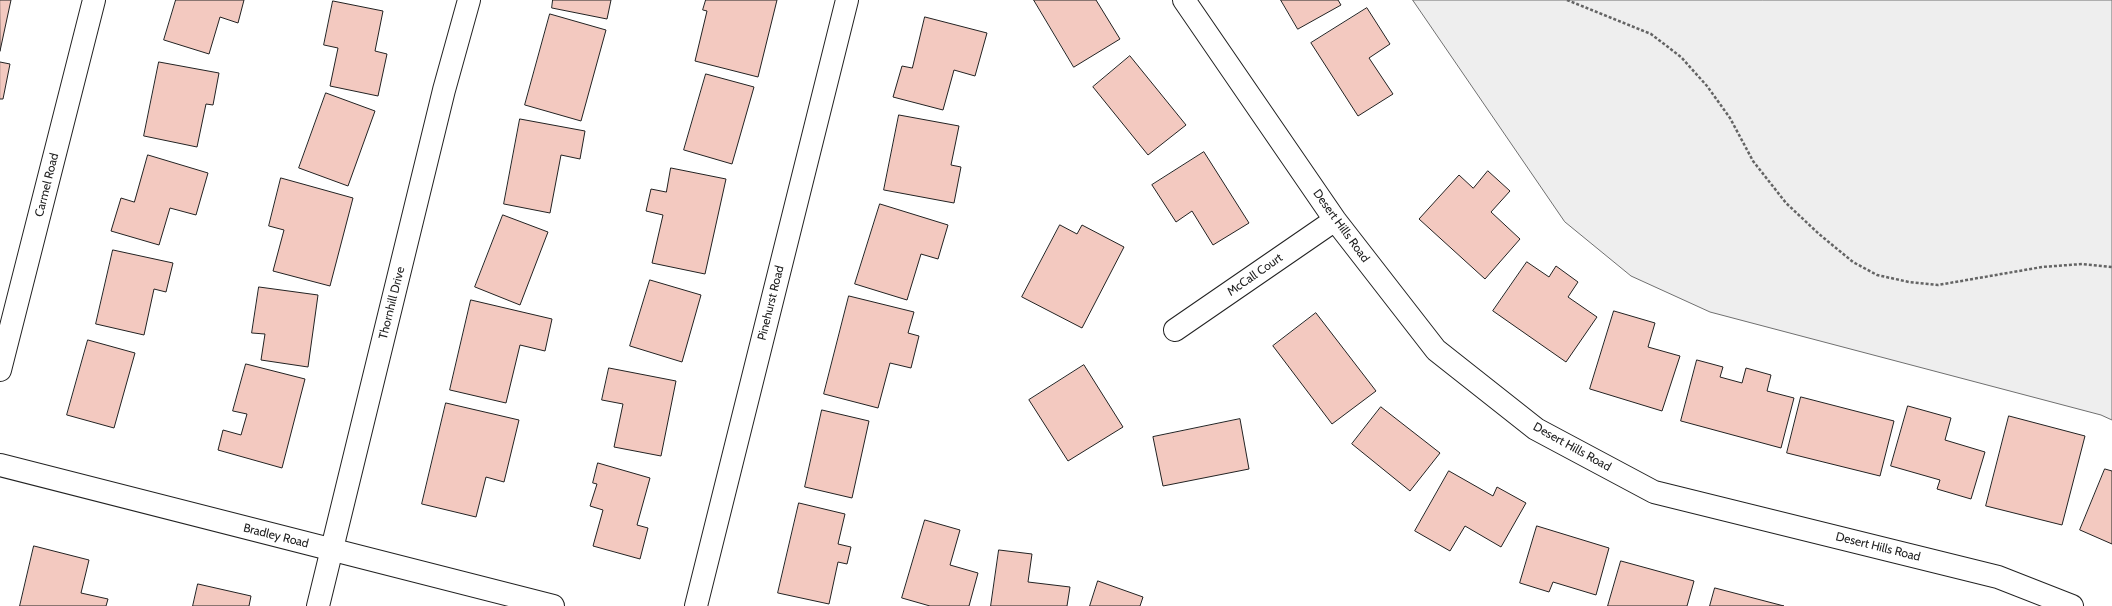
<!DOCTYPE html>
<style>
body{margin:0}
canvas{display:block;background:#fff}
</style>
<canvas width="2112" height="606"></canvas>
<script>
const ctx = document.querySelector('canvas').getContext('2d');
ctx.lineJoin = 'round';
function paint(path, color) { ctx.fillStyle = color; ctx.fill(path, 'evenodd'); }
function strokePath(path, color, width, dash) { ctx.strokeStyle = color; ctx.lineWidth = width; ctx.lineCap = dash ? 'butt' : 'round'; ctx.setLineDash(dash || []); ctx.stroke(path); }
function label(font, color, halo, rows, align = 'center') {
  ctx.font = font + ' Cabin,sans-serif'; ctx.lineWidth = 3; ctx.setLineDash([]); ctx.textBaseline = 'middle'; ctx.strokeStyle = halo; ctx.fillStyle = color; for (const [text, x, y, turn = 0] of rows) {
    ctx.save(); ctx.translate(x, y); ctx.rotate((+turn || 0) * Math.PI / 180); ctx.textAlign = isNaN(turn) ? turn : align; if (halo) ctx.strokeText(text, 0, 0); ctx.fillText(text, 0, 0); ctx.restore();
  }
}
const green = new Path2D(`
 M 1413,0 L 2112,0 L 2112,420 L 2101,415 L 1710,312 L 1631,276 L 1565,222 Z`);
const building = new Path2D(`
 M 0,0 L 11,0 L 0,51 Z
 M 176,0 L 244,0 L 238,23 L 220,17 L 209,54 L 164,40 Z
 M 553,0 L 611,0 L 607,19 L 552,8 Z
 M 706,0 L 777,0 L 758,77 L 695,61 L 707,11 L 703,10 Z
 M 1034,0 L 1096,0 L 1120,39 L 1074,67 Z
 M 1281,0 L 1338,0 L 1341,5 L 1298,29 Z
 M 333,1 L 383,11 L 375,51 L 387,54 L 378,96 L 330,86 L 338,48 L 324,45 Z
 M 1367,8 L 1390,44 L 1369,58 L 1393,94 L 1358,116 L 1311,43 Z
 M 550,14 L 606,30 L 581,121 L 525,105 Z
 M 925,17 L 987,33 L 975,76 L 954,70 L 943,110 L 893,97 L 902,66 L 912,68 Z
 M 1130,56 L 1186,125 L 1148,155 L 1093,87 Z
 M 0,62 L 10,64 L 3,99 L 0,99 Z
 M 159,62 L 219,73 L 213,105 L 206,104 L 197,147 L 144,136 Z
 M 706,74 L 754,87 L 732,164 L 684,150 Z
 M 326,93 L 375,111 L 348,186 L 299,168 Z
 M 899,115 L 959,126 L 951,165 L 961,167 L 954,203 L 884,190 Z
 M 520,119 L 585,131 L 580,159 L 561,155 L 550,213 L 504,204 Z
 M 1204,152 L 1249,223 L 1213,245 L 1192,211 L 1176,222 L 1152,185 Z
 M 148,155 L 208,173 L 196,215 L 170,208 L 159,245 L 111,231 L 121,198 L 134,202 Z
 M 671,168 L 726,179 L 705,274 L 652,263 L 663,215 L 646,211 L 651,189 L 666,192 Z
 M 1488,171 L 1510,191 L 1491,212 L 1520,239 L 1485,279 L 1419,219 L 1459,175 L 1473,188 Z
 M 281,178 L 353,198 L 330,286 L 273,271 L 284,230 L 269,226 Z
 M 880,204 L 948,225 L 938,259 L 921,254 L 907,300 L 855,284 Z
 M 503,215 L 548,232 L 520,305 L 475,287 Z
 M 1060,225 L 1077,234 L 1082,225 L 1124,247 L 1082,328 L 1022,297 Z
 M 113,250 L 173,263 L 166,292 L 154,289 L 144,335 L 96,324 Z
 M 1527,262 L 1549,277 L 1556,266 L 1578,282 L 1568,297 L 1597,317 L 1566,362 L 1493,311 Z
 M 650,280 L 701,295 L 682,362 L 630,346 Z
 M 259,287 L 318,295 L 308,367 L 261,360 L 265,334 L 252,333 Z
 M 849,296 L 914,312 L 908,333 L 919,336 L 911,368 L 890,363 L 878,408 L 824,394 Z
 M 471,300 L 552,319 L 545,351 L 520,345 L 506,403 L 450,390 Z
 M 1614,311 L 1655,323 L 1648,347 L 1680,356 L 1662,411 L 1590,389 Z
 M 1316,313 L 1376,391 L 1332,424 L 1273,346 Z
 M 88,340 L 135,353 L 114,428 L 67,415 Z
 M 1697,360 L 1723,367 L 1720,377 L 1742,383 L 1746,368 L 1771,375 L 1767,391 L 1794,398 L 1781,448 L 1681,421 Z
 M 246,364 L 305,379 L 282,468 L 218,450 L 223,430 L 241,435 L 247,414 L 233,411 Z
 M 1084,365 L 1123,427 L 1068,461 L 1029,400 Z
 M 609,368 L 676,381 L 661,456 L 614,447 L 623,404 L 602,400 Z
 M 1801,397 L 1894,421 L 1880,476 L 1787,453 Z
 M 446,403 L 519,420 L 504,482 L 486,477 L 476,517 L 422,504 Z
 M 1908,406 L 1951,418 L 1945,440 L 1985,452 L 1971,499 L 1937,489 L 1940,480 L 1891,466 Z
 M 1381,407 L 1440,453 L 1410,491 L 1352,444 Z
 M 822,410 L 869,421 L 852,498 L 805,487 Z
 M 2009,416 L 2085,436 L 2062,525 L 1986,506 Z
 M 1240,419 L 1249,469 L 1163,486 L 1153,437 Z
 M 598,463 L 650,478 L 637,525 L 648,528 L 640,559 L 593,546 L 603,510 L 590,506 L 597,484 L 593,483 Z
 M 2105,469 L 2112,471 L 2112,544 L 2080,530 Z
 M 1449,471 L 1493,496 L 1497,487 L 1526,503 L 1501,547 L 1465,526 L 1450,551 L 1415,531 Z
 M 799,503 L 845,514 L 838,544 L 851,547 L 847,564 L 838,562 L 829,604 L 778,593 Z
 M 925,520 L 960,530 L 950,565 L 978,573 L 969,606 L 930,606 L 902,598 Z
 M 1537,526 L 1609,548 L 1596,595 L 1553,582 L 1549,592 L 1520,583 Z
 M 34,546 L 89,560 L 81,593 L 108,599 L 106,606 L 20,606 Z
 M 999,550 L 1032,554 L 1028,582 L 1070,587 L 1067,606 L 991,606 Z
 M 1621,561 L 1694,581 L 1687,606 L 1608,606 Z
 M 1098,581 L 1143,597 L 1140,606 L 1090,606 Z
 M 198,584 L 251,596 L 249,606 L 193,606 Z
 M 1715,588 L 1784,606 L 1710,606 Z`);
const path = new Path2D(`
 M 1567,0 L 1651,34 L 1681,57 L 1707,86 L 1730,118 L 1753,161 L 1786,203 L 1819,234 L 1853,262 L 1877,275 L 1909,282 L 1938,285 L 2042,267 L 2082,264 L 2112,267`);
const minor = new Path2D(`
 M 1184,0 L 1335,220 L 1436,350 L 1536,429 L 1654,492 L 1998,577 L 2072,606
 M 1175,330 L 1335,220
 M 0,370 L 94,0
 M 318,606 L 444,90 L 469,0
 M 696,606 L 847,0`);
const tertiary = new Path2D(`
 M 0,465 L 553,606`);
const streetNames = [
 ["Carmel Road",47,185,-76],
 ["Desert Hills Road",1341,226,54],
 ["McCall Court",1255,275,-35],
 ["Thornhill Drive",392,303,-76],
 ["Pinehurst Road",771,303,-76],
 ["Desert Hills Road",1572,447,29],
 ["Bradley Road",276,536,14],
 ["Desert Hills Road",1878,547,14]
];
paint(green, '#eee');
strokePath(green, '#6f6f6f', 1);
paint(building, '#f3c9c0');
strokePath(building, '#222', 1);
strokePath(minor, '#222', 24);
strokePath(tertiary, '#222', 24);
strokePath(path, '#646464', 2.5, [3, 2]);
strokePath(minor, '#fff', 22);
strokePath(tertiary, '#fff', 22);
label('12px', '#222', '#fff', streetNames);
</script>
